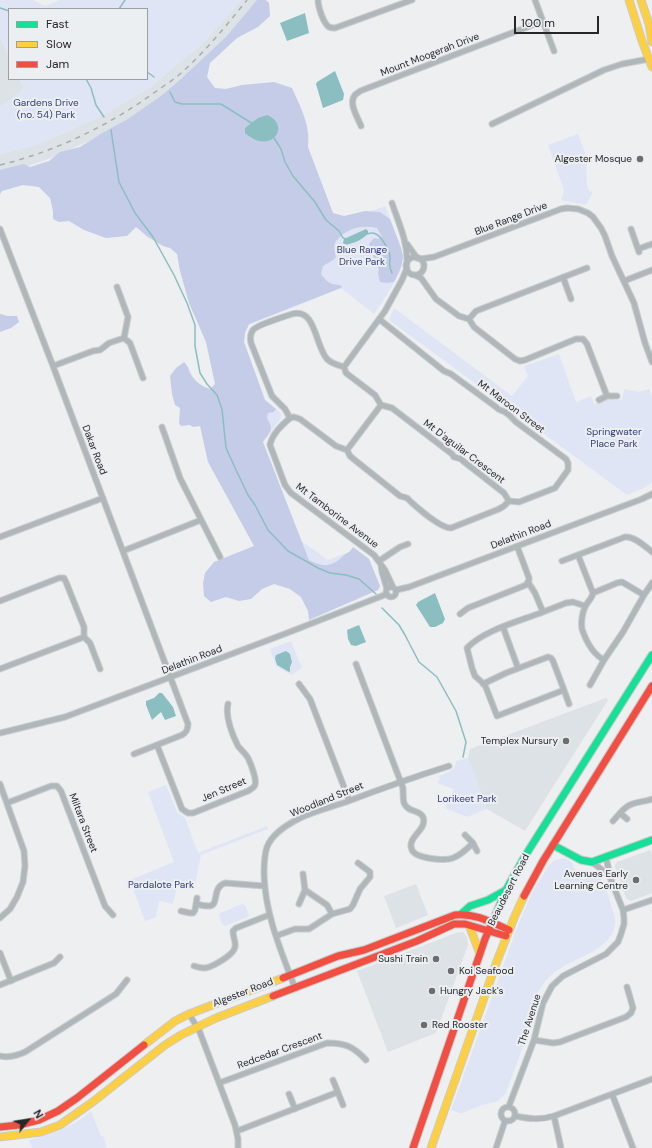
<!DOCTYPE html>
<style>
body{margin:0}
#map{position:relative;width:652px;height:1148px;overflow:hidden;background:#edeff0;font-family:"DM Sans",sans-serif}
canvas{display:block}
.legend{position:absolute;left:8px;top:8px;width:140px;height:72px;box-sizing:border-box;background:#eceff1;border:1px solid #9d9fa1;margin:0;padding:5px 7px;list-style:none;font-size:12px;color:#262728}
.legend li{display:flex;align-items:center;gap:8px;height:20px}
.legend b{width:20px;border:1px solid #9d9fa1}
.north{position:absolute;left:8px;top:1100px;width:40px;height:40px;-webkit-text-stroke:3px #eceff1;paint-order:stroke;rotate:60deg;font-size:11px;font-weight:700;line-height:16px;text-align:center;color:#262728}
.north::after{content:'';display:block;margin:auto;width:14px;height:18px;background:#262728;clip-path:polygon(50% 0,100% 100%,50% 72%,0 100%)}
.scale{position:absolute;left:514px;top:16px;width:85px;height:18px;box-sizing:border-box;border:2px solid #262728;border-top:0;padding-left:5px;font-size:12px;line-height:14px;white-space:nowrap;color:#262728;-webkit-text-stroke:3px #eceff1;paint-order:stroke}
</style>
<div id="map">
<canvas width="652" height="1148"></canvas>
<ul class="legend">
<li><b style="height:5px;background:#16e098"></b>Fast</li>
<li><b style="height:5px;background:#ffcf43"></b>Slow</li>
<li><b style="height:5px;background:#f24e42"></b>Jam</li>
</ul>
<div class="north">N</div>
<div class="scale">100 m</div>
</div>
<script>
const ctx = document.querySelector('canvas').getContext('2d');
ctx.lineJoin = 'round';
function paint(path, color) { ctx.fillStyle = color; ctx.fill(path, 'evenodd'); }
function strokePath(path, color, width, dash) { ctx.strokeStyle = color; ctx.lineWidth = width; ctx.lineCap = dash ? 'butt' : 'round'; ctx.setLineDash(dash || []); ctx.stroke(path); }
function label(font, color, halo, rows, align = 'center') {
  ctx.font = font + ' "DM Sans",sans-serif'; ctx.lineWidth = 4; ctx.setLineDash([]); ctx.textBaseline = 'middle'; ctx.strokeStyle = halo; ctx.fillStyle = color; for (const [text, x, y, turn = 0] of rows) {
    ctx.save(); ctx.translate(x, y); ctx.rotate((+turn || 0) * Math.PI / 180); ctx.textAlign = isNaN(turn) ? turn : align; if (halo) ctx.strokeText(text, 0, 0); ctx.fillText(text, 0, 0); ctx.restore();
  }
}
const built = new Path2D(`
 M 241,0 L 262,0 L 248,18 L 157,106 L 103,135 L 46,160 L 0,175 L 0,154 L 39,144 L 99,117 L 149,88 L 203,43 Z
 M 0,37 L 9,56 L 9,79 L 20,79 L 24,89 L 0,107 Z
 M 606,698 L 608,700 L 525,831 L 487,809 L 468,758 L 470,749 Z
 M 650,850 L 652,854 L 652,893 L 631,901 L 629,900 L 626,898 L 615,867 L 615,865 L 617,862 Z
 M 416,884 L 428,915 L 396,928 L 384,896 Z
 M 463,932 L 467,937 L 468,945 L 436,1033 L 388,1052 L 357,971 L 456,933 Z`);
const green = new Path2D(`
 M 0,0 L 33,0 L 45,6 L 60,0 L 241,0 L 203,43 L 149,88 L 99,117 L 39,144 L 0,154 L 0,107 L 24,89 L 20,79 L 147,79 L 147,9 L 9,9 L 9,56 L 0,37 Z
 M 578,134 L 586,155 L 587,185 L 589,191 L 593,192 L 587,203 L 585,205 L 561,200 L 564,191 L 563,187 L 548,145 Z
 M 385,206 C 390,220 401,243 403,256 C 404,271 383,301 374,314 L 341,288 L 249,325 L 245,333 L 244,342 L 265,400 L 281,413 L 281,418 L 263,442 L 214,268 Z
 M 394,308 L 512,396 L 528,376 L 524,366 L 559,354 L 576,402 L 591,396 L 594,404 L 610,399 L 622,400 L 624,389 L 639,392 L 649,389 L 652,397 L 652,482 L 644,488 L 627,495 L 389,320 Z
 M 300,540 L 328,560 L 349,552 L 353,547 L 369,559 L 380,586 L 378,590 L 316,576 Z
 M 291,641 L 302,668 L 291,675 L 276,666 L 270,649 Z
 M 468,758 L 487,809 L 467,817 L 445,808 L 454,789 L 437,783 L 440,779 L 439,776 C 447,773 456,770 456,761 Z
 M 166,785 L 177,812 L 185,818 L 198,853 L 267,826 L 268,829 L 201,855 L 195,884 L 178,881 L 173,904 L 159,901 L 156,917 L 145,921 L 130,880 L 174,862 L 148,792 Z
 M 565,858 L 567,859 L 573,864 C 573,875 593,871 601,878 C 606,888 610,898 612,909 C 614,914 616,919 615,924 C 612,949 579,956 561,968 C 552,973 545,981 540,989 C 531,1002 531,1016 528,1030 C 522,1051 513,1072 506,1093 L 498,1101 L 482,1105 L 462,1113 L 460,1113 L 451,1110 L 520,920 L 532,893 L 549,865 L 555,860 Z
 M 242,904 L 245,905 L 249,914 L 248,917 L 225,926 L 222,924 L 219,915 L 220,913 Z
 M 91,1111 L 101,1136 L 103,1136 L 107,1148 L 32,1148 L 29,1140 C 44,1136 59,1132 72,1124 C 79,1121 85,1116 91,1111 Z`);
const forest = new Path2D(`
 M 257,0 L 266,0 L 269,3 L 270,16 L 258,27 L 237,38 L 210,63 L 207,77 L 215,88 L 226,89 L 242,85 L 274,82 L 292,88 C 300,106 311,126 308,147 L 333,213 L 344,216 L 365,211 L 380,212 L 390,219 L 401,248 L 403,256 L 402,263 L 400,270 L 394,282 L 387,283 L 380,282 L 378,273 L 379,270 L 374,258 L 369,244 L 374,238 L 378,239 L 382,237 L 377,228 C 364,225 351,227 341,236 C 340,237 336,241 336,241 C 333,246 335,252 336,257 L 333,260 L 323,266 L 321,274 C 324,278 327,282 332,284 C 336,285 338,284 342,286 L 341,288 L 249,324 L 245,333 L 244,342 L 265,400 L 276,409 L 274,412 L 268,413 L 267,418 C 274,430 271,431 263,442 L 309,560 C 324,568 332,567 344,555 C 345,554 348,553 349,552 C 350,552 353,547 353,547 L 369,559 L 380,586 L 378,590 L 309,620 L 308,611 L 301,597 L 290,589 L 274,584 L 262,589 L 251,599 L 239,601 L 226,597 L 211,602 L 204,596 L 203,583 L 205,573 L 214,562 L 254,546 L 208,462 L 200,426 L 193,427 L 190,425 L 181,426 L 179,423 L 180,408 L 175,405 L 172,394 L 170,376 L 176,368 L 184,362 C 190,368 188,370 192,376 C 196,382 203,387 210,389 L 215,384 L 206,342 L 189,303 L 180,271 L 177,254 L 170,248 L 163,246 L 148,237 L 136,227 L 127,236 L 106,238 L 84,230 L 69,221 L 59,222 L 53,219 L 53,211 L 50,198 L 39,187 L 23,185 L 2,191 L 0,194 L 0,170 L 24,164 L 30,167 L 49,161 L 60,152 L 80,147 L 104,132 L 128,119 L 161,96 L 180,80 L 226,37 Z
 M 0,314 L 8,316 L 17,316 L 19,322 L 11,328 L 0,332 Z`);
const water = new Path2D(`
 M 305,13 L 309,33 L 287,41 L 280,23 Z
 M 335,71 L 344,94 L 343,100 L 323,108 L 316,84 L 317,82 Z
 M 267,115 C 287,123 278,145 259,141 C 254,140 249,136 245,133 L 245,128 L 258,118 Z
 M 366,229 L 368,231 L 368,233 C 363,240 354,243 345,245 L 343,243 L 344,239 Z
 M 435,593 L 445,619 L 443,623 L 435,627 L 430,627 L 416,605 L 418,602 Z
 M 359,625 L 366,642 L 356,646 L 351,645 L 348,639 L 347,630 Z
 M 286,651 L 290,654 L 292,662 L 290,667 L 290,671 L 289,672 L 277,665 L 275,658 L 276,655 Z
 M 159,693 L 162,693 L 173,707 L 176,716 L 165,720 L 161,712 L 152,720 L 146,705 L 146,701 L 154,698 Z`);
const stream = new Path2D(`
 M 0,8 L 9,11
 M 119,9 L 125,0
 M 147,72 L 154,77
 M 86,79 L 91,88 L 96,105 L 104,117
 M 170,92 L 175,102 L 182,104 L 221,104 L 253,124
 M 111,130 L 119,182 L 135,213 L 153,237 L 174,275 L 187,303 L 195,325 L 195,346 L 200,373 L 207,384 L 217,395 L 222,409 L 226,448 L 237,472 L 248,495 L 255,505 L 268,530 L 288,551 L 318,568 L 330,573 L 346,575 L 359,579 L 376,594
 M 274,138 L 281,149 L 285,162 L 293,176 L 315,202 L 326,220 L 339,231 L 343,238 L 346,239
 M 367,234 C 370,233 372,232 376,234 C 381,236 390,251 390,257 C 390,265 388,265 392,273
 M 382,608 L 399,625 L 405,635 L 419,662 L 437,677 L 456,711 L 466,742 L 463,757`);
const street = new Path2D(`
 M 318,0 C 318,6 323,23 329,27 C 331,28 332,28 335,28 L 412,0
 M 535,0 L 554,51
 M 492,124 L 604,70 L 622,64 L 649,59
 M 361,126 C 358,118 348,103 355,95 C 355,94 360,92 360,91 L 543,21
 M 392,203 C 399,224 408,242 407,264
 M 0,229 L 53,366 L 188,724 C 188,729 187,732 182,735 L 134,754
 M 631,229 L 639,252
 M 407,244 L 417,258
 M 638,249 L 652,244
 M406 266a9 9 0 1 1 18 0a9 9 0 1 1-18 0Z
 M 420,259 L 434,257 L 561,209 L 567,208 L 578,209 L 588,213 L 593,217 L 601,228 L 605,236 L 612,256 L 634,303 L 645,343 L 652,362
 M 415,275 L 421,278 L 436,299 L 459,316 L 469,319 L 474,327 L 515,359 L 520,361 L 525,360 L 576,339 L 583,339 L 587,344 L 607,396
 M 563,277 L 571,299
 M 624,281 L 652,270
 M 117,287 L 128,317 L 124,338
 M 379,319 L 444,371 L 451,374 L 496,407 C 499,411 501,410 505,412 C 509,414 513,419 516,422 L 566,459 L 568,463 L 568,470 L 555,488 L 519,502 L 509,501
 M 469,319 L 476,311 L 587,268
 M 53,366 L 93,351 L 100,350 L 109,343 L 124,338 L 130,343 L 143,378
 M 599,400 L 607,396 L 617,396
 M 290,418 L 285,409 L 272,396 L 251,343 C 250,338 250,334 253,330 C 258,324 284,317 292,314 C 316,307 315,346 327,359 C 332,364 337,365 344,367 L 385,311 L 402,280 L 407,268
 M 290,418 C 282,425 272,434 270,445 L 285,485 L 291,493 L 374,555 L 385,570 L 393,587
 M 290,418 L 294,417 L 300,419 L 336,446 L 347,450 L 381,405 L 375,395 L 346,373 L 344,367
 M 162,427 L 180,478 L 220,557
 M 347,450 L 350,456 L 356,461 L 400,496 L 407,498 L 410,501 C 419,509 440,528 451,528 L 499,509 L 504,506 L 509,501 L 504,493 L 463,461 L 461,459 L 454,457 L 452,454 L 392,408 L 381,405
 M 0,537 L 103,498
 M 123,551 L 201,520
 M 578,555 L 593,593 C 592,599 587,602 585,607 C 582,613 581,623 582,629 C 586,641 593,654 604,660
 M 379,561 L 400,547 L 408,544
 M 562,561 L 625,537 C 634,536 645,546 652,552
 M 381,565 L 382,572 L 387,589
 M 528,582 L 535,593 L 543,612 L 566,603 L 573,602 L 585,606
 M386 592a5 5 0 1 1 10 0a5 5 0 1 1-10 0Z
 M 396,590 L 409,587 L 642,499 L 652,494
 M 593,593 L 617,583 L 622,582 L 644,595 L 652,583
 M 0,601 L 59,578 L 64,578 L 66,582 L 84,627 L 84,637
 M 460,614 L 468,608 L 526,585 L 529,580 L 529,578 L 517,546
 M 503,627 L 518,668
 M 84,637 L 90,643 L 100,669
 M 356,664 L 403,788 C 403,792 403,799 404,803 C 408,813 419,809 423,817 C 428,830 406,837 412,850 C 416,859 445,861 453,858 C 461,855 467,849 473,843
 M 0,669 L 84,637
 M 299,684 L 310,699 L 349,800
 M 483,684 L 506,673 L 548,657 L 551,658 L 553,661 L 564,690 L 497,716 L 485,685 L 475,676 L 472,668 L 467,648 C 484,630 520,621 543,612
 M 590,685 L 604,660 L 623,632 L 644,595
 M 564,690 L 569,704
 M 0,733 L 65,717 L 287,633 L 387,594
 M 157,745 L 182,809 L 188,813 L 193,813 L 248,791 C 251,789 254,788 255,785 C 257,780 251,764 248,758 C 246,754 241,750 238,746 C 232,734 225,717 228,704
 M 0,784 L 24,851 L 25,866 L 23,882 L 17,897 L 10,909 L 0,918
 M 7,803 L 51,786 L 57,786 L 61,791 L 105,906 L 113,915
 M 620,813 C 632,800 637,804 652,799
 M 613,821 L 620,813 L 627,819
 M 465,835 L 473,843 L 477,851
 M 592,862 L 606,873 L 611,879
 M 305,890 L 327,905 L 332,914
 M 196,904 C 200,905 205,906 209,906 C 220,905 211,888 225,883 L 265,886
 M 299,904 L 305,890 L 303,874
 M 623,910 L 652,900
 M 181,911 L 190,913 L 193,913 L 195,910 L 197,898
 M 276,936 L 295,929 L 309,929 L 332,914 L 350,909 L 353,905 L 360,889 L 370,877 L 370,872 L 358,863
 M 0,953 L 11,981
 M 194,966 C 197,967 201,968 204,968 C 211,968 234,955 235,947 C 236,942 233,937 233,931 L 236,928 L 269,915
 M 0,985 L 54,963 L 60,957
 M 295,988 C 281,951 265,914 264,874 C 264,865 264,856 267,847 C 272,834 288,824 300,818 C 315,811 331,807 346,802 C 380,789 414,777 449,766
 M 189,1014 L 199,1030 L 235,1125 L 238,1139 L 238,1148
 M 534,1040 L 553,1043 L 560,1042 L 626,1017 L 631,1013 L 633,1008 L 627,987
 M 0,1056 C 9,1058 16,1056 25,1052 L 116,994 L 127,980
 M 333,1080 L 343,1105
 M 219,1083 L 327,1043 C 345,1043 353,1046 366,1060
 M 289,1094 L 295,1109
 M 612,1094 L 633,1148
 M 509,1106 L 534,1040 L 543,1003 L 552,986 L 563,976 L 606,954 L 618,942 L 621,934 L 624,924 L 624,918 L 623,910 L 611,880 L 606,857
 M501 1114a7 7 0 1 1 14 0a7 7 0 1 1-14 0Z
 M 515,1116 C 529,1119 540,1120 554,1116 L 652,1079
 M 554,1116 L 561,1148
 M 237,1131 L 338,1092
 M 496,1148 L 505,1121`);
const fast = new Path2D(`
 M 553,845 L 581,860 L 592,862 L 652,840
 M 461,914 L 470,906 L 488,900 L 506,890
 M 496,914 L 506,890 L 525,856 L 652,655`);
const slow = new Path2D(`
 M 629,0 L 642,41 L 652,67
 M 641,0 L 649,24 L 652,42
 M 469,925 L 480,954
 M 144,1045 L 175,1021 L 189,1014 L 283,978
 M 0,1137 L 41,1132 L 60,1125 L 94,1101 L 165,1045 L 181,1035 L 216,1018 L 273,996
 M 431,1148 L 497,961 L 514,918 L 524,896`);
const jam = new Path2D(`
 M 524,896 L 543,861 L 652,686
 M 283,978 L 338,956 L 364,950 L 455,915 C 475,913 491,922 509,930
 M 273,996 L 417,941 L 454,924 L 465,924 L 506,936
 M 0,1127 L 19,1125 L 39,1120 L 58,1111 L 77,1098 L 144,1045
 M 413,1148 L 485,939 L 496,914`);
const rail = new Path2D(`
 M 0,165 C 57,151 110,125 158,90 C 165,85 173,80 180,74 C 205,52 226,26 247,0`);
const markers = [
 [640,159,4,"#6c6d6e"],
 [566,741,4,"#6c6d6e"],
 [636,880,4,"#6c6d6e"],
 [436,959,4,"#6c6d6e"],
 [451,971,4,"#6c6d6e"],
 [432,991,4,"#6c6d6e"],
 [424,1025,4,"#6c6d6e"]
];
const streetNames = [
 ["Mount Moogerah Drive",430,55,-21],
 ["Blue Range Drive",511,219,-21],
 ["Mt Maroon Street",511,407,37],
 ["Dakar Road",94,450,69],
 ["Mt D'aguilar Crescent",464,452,37],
 ["Mt Tamborine Avenue",337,516,37],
 ["Delathin Road",521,535,-21],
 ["Delathin Road",192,660,-21],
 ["Jen Street",224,790,-23],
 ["Woodland Street",327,800,-22],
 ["Miltara Street",83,823,69],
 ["Beaudesert Road",509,890,-63],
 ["Algester Road",243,993,-21],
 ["The Avenue",530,1020,-72],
 ["Redcedar Crescent",280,1051,-20]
];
const parkNames = [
 ["Gardens Drive",46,103],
 ["(no. 54) Park",46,115],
 ["Blue Range",362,250],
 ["Drive Park",362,262],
 ["Springwater",614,432],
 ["Place Park",614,444],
 ["Lorikeet Park",467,799],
 ["Pardalote Park",161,885]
];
const poiNames = [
 ["Algester Mosque",632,159],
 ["Templex Nursury",558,741],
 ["Avenues Early",628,874],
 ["Learning Centre",628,886],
 ["Sushi Train",428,959],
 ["Koi Seafood",459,971,"left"],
 ["Hungry Jack's",440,991,"left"],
 ["Red Rooster",432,1025,"left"]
];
paint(built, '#dce2e6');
paint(green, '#e0e5f6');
paint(forest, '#c5cce8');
paint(water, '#8bbec0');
strokePath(stream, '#8bbec0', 1.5);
strokePath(street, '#cacbcb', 7);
strokePath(fast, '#cacbcb', 9);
strokePath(slow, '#cacbcb', 9);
strokePath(jam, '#cacbcb', 9);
strokePath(street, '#afb7ba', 5);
strokePath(fast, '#16e098', 7);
strokePath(slow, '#ffcf43', 7);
strokePath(jam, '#f24e42', 7);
strokePath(rail, '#a8adaf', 1.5, [5, 5]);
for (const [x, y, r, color] of markers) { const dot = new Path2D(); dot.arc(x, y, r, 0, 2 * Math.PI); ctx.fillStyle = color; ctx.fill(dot); strokePath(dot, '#eceff1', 1.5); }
label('10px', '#262728', '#eceff1', streetNames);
label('10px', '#353c79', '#eceff1', parkNames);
label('10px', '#262728', '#eceff1', poiNames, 'right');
</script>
